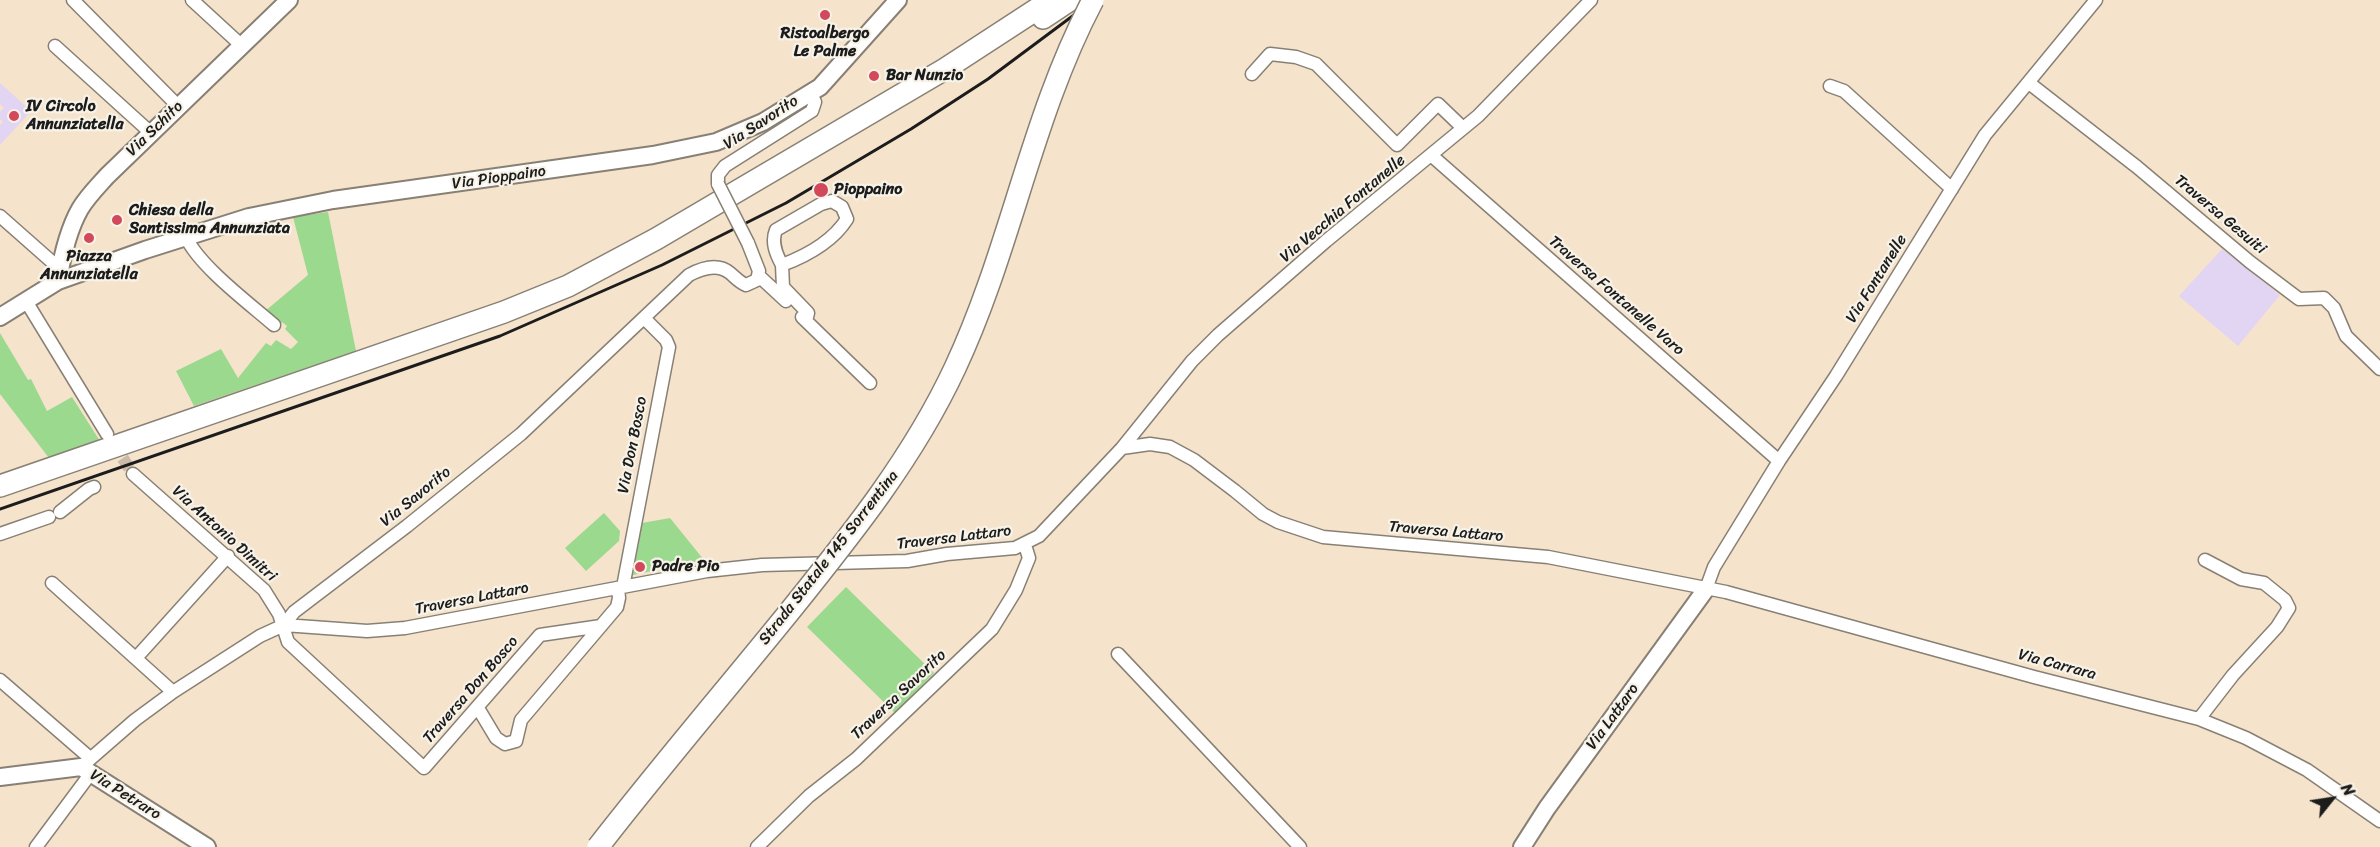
<!DOCTYPE html>
<style>
body{margin:0}
#map{position:relative;width:2380px;height:847px;overflow:hidden;background:#f5e3cc;font-family:Sriracha,sans-serif}
canvas{display:block}
.north{position:absolute;left:2302px;top:769px;width:60px;height:60px;-webkit-text-stroke:4px #f7f3e8;paint-order:stroke;rotate:60deg;font-size:16px;font-weight:700;line-height:24px;text-align:center;color:#1c1c1c}
.north::after{content:'';display:block;margin:auto;width:21px;height:27px;background:#1c1c1c;clip-path:polygon(50% 0,100% 100%,50% 72%,0 100%)}
</style>
<div id="map">
<canvas width="2380" height="847"></canvas>
<div class="north">N</div>
</div>
<script>
const ctx = document.querySelector('canvas').getContext('2d');
ctx.lineJoin = 'round';
function paint(path, color) { ctx.fillStyle = color; ctx.fill(path, 'evenodd'); }
function strokePath(path, color, width, dash) { ctx.strokeStyle = color; ctx.lineWidth = width; ctx.lineCap = dash ? 'butt' : 'round'; ctx.setLineDash(dash || []); ctx.stroke(path); }
function label(font, color, halo, rows, align = 'center') {
  ctx.font = font + ' Sriracha,sans-serif'; ctx.lineWidth = 4.5; ctx.setLineDash([]); ctx.textBaseline = 'middle'; ctx.strokeStyle = halo; ctx.fillStyle = color; for (const [text, x, y, turn = 0] of rows) {
    ctx.save(); ctx.translate(x, y); ctx.rotate((+turn || 0) * Math.PI / 180); ctx.textAlign = isNaN(turn) ? turn : align; if (halo) ctx.strokeText(text, 0, 0); ctx.fillText(text, 0, 0); ctx.restore();
  }
}
const built = new Path2D(`
 M 0,83 L 31,111 L 0,145 L 0,125 L 3,122 L 0,119 L 0,112 L 4,108 L 0,104 Z
 M 2222,249 L 2280,295 L 2238,346 L 2179,296 Z`);
const green = new Path2D(`
 M 328,212 L 356,351 L 194,406 L 176,371 L 221,349 L 238,378 L 266,343 L 271,346 L 276,340 L 291,349 L 298,342 L 285,329 L 287,326 L 282,322 L 279,325 L 264,312 L 308,275 L 293,217 Z
 M 0,333 L 28,380 L 31,379 L 47,411 L 72,397 L 100,441 L 49,458 L 0,394 Z
 M 604,513 L 620,531 L 619,541 L 586,571 L 565,548 Z
 M 670,518 L 704,560 L 633,575 L 642,523 Z
 M 846,587 L 934,673 L 895,713 L 807,627 Z`);
const streetTunnel = new Path2D(`
 M 113,443 L 133,474`);
const street = new Path2D(`
 M 73,0 L 178,106
 M 192,0 L 241,45
 M 55,46 L 151,133
 M 1252,74 L 1270,54 L 1296,57 L 1316,64 L 1397,145 L 1438,104 L 1463,128
 M 2029,83 L 2137,167 L 2250,262 L 2291,293 L 2299,299 L 2324,298 L 2334,308 L 2346,336 L 2380,369
 M 1830,86 L 1844,91 L 1952,189
 M 1431,155 L 1779,461
 M 718,184 L 718,175 L 725,166 L 812,111 L 815,102 L 811,94
 M 0,216 L 60,269
 M 186,237 C 199,266 250,304 274,325
 M 782,265 C 776,254 771,242 776,230 L 821,204 L 832,201 L 842,207 L 847,219 C 833,241 806,256 782,265 L 783,287 L 808,313 L 806,321
 M 759,276 L 786,301
 M 26,301 L 107,434
 M 802,317 L 870,383
 M 1122,448 L 1192,361 L 1218,335 L 1326,241 L 1478,116 L 1591,0
 M 133,474 L 264,590 L 279,614 L 288,642 L 424,768 L 540,635 L 601,626
 M 60,512 L 89,489 L 94,487
 M 0,534 L 49,517
 M 52,583 L 173,692
 M 623,587 L 669,347 L 666,340 L 644,318
 M 1706,589 L 1714,567 L 1779,461 L 1836,376 L 1985,135 L 2096,0
 M 284,625 L 367,631 L 405,628 L 707,571 L 762,565 L 907,561 L 947,554 L 1015,548 L 1039,536 L 1122,448 L 1150,444 L 1170,447 L 1194,460 L 1235,491 L 1263,514 L 1278,522 L 1323,537 L 1548,557 L 1726,592 L 2034,677 L 2199,719 L 2246,738 L 2307,770 L 2380,821
 M 1118,654 L 1300,847
 M 136,658 L 228,556
 M 0,680 L 90,758
 M 478,708 L 496,738 L 505,744 L 516,741 L 521,720 L 617,607 L 619,598 L 618,588
 M 2199,719 L 2233,675 L 2277,627 L 2289,608 L 2285,600 L 2264,583 L 2241,579 L 2205,560
 M 81,767 L 135,720 L 173,692 L 260,636 L 284,625 L 294,612 L 407,526 L 521,434 L 689,275 C 702,268 718,263 730,273 C 736,278 739,282 746,285 L 757,280 L 759,271 L 748,243
 M 36,847 L 91,773
 M 757,847 L 809,796 L 856,759 L 992,629 L 1016,590 L 1029,558 L 1025,545`);
const secondary = new Path2D(`
 M 58,281 C 62,257 68,230 80,209 C 87,197 98,186 107,176 L 289,0
 M 0,317 L 58,281 L 145,250 L 249,217 L 333,200 L 653,155 L 716,142 L 763,122 L 820,87 L 898,0
 M 0,777 L 81,767 L 207,847
 M 1522,847 L 1547,808 L 1706,589`);
const highway = new Path2D(`
 M 1043,18 L 1070,0
 M 0,486 L 504,312 L 568,286 L 656,239 L 945,69 L 1051,0`);
const rail = new Path2D(`
 M 0,509 L 500,336 L 662,265 L 786,203 L 911,129 L 988,79 L 1094,0`);
const streetBridge = new Path2D(`
 M 718,184 L 748,243`);
const highwayBridge = new Path2D(`
 M 598,847 C 660,767 726,690 790,611 C 851,535 913,458 955,368 C 1011,249 1031,117 1093,0`);
const markers = [
 [825,15,6,"#d1495b"],
 [874,76,6,"#d1495b"],
 [14,116,6,"#d1495b"],
 [821,190,8,"#d1495b"],
 [117,220,6,"#d1495b"],
 [89,238,6,"#d1495b"],
 [640,567,6,"#d1495b"]
];
const poiNames = [
 ["Ristoalbergo",825,34,"center"],
 ["Le Palme",825,52,"center"],
 ["Bar Nunzio",886,76],
 ["IV Circolo",26,107],
 ["Annunziatella",26,125],
 ["Pioppaino",834,190],
 ["Chiesa della",129,211],
 ["Santissima Annunziata",129,229],
 ["Piazza",89,257,"center"],
 ["Annunziatella",89,275,"center"],
 ["Padre Pio",652,567]
];
const streetNames = [
 ["Via Savorito",761,123,-33],
 ["Via Schito",155,129,-44],
 ["Via Pioppaino",499,178,-8],
 ["Via Vecchia Fontanelle",1343,209,-40],
 ["Traversa Gesuiti",2220,215,40],
 ["Via Fontanelle",1877,279,-58],
 ["Traversa Fontanelle Varo",1616,296,41],
 ["Via Don Bosco",633,445,-79],
 ["Via Savorito",416,497,-39],
 ["Traversa Lattaro",1446,532,5],
 ["Via Antonio Dimitri",224,534,42],
 ["Traversa Lattaro",954,538,-7],
 ["Strada Statale 145 Sorrentina",829,558,-52],
 ["Traversa Lattaro",472,599,-11],
 ["Via Carrara",2057,665,15],
 ["Traversa Don Bosco",471,690,-49],
 ["Traversa Savorito",899,695,-43],
 ["Via Lattaro",1613,717,-54],
 ["Via Petraro",125,795,32]
];
paint(built, '#e2d4f3');
paint(green, '#9bd98e');
strokePath(streetTunnel, '#cabba9', 12, [12, 6]);
strokePath(street, '#888074', 15);
strokePath(secondary, '#888074', 20);
strokePath(highway, '#888074', 24);
strokePath(street, '#fff', 12);
strokePath(secondary, '#fff', 16);
strokePath(highway, '#fff', 21);
strokePath(rail, '#1c1c1c', 3);
strokePath(streetBridge, '#888074', 15, []);
strokePath(highwayBridge, '#888074', 24, []);
strokePath(streetBridge, '#fff', 12);
strokePath(highwayBridge, '#fff', 21);
for (const [x, y, r, color] of markers) { const dot = new Path2D(); dot.arc(x, y, r, 0, 2 * Math.PI); ctx.fillStyle = color; ctx.fill(dot); strokePath(dot, '#f7f3e8', 2); }
label('bold 16px', '#1c1c1c', '#f7f3e8', poiNames, 'left');
label('16px', '#1c1c1c', '#f7f3e8', streetNames);
</script>
